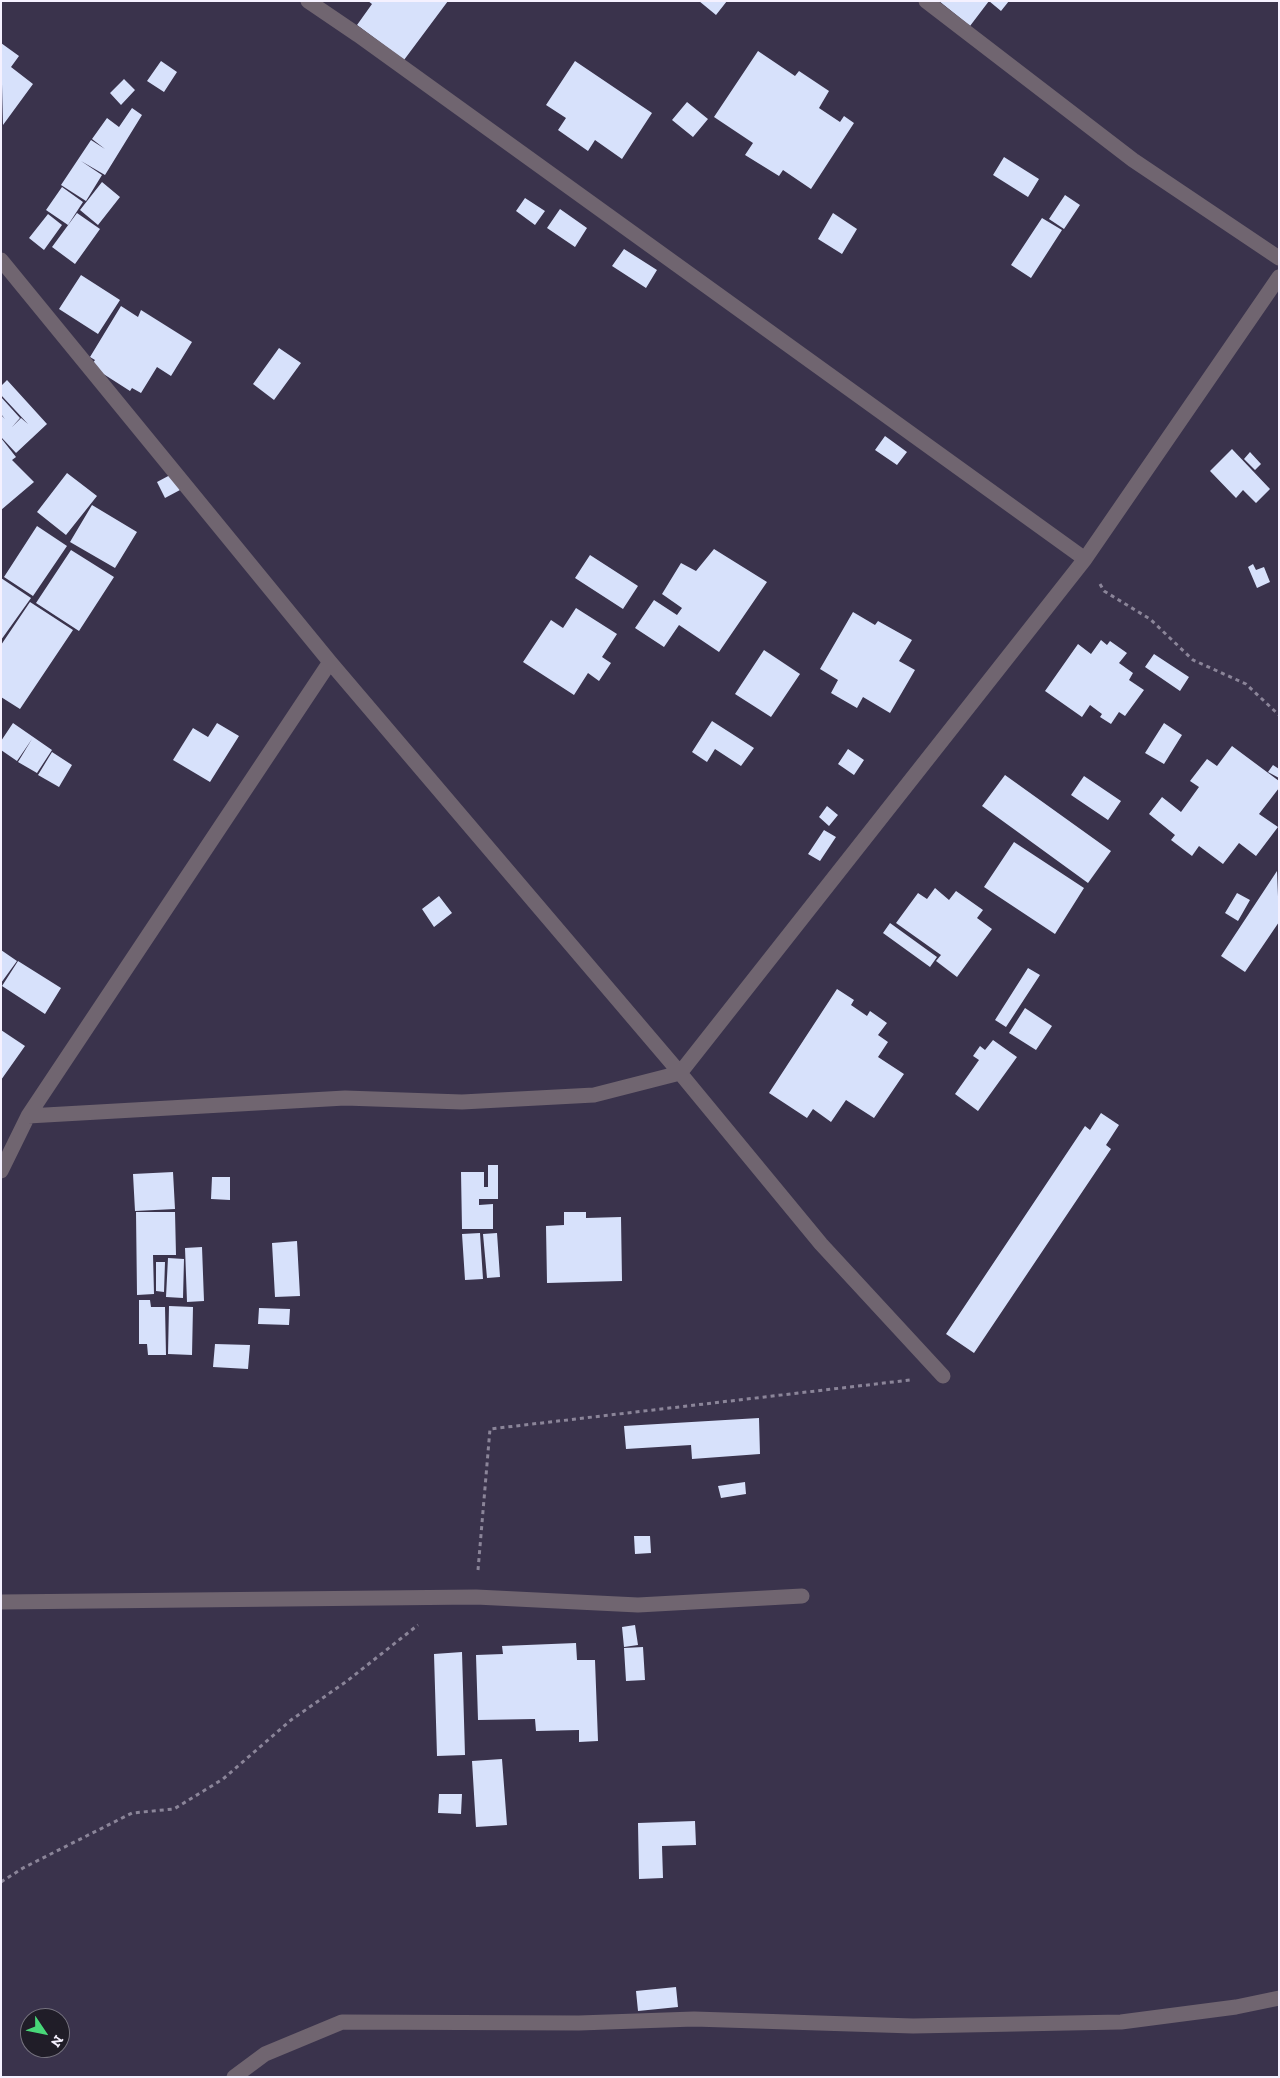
<!DOCTYPE html>
<style>
body{margin:0}
#map{position:relative;width:1280px;height:2078px;overflow:hidden;background:#3a334c;font-family:"Zilla Slab",serif}
canvas{display:block}
.frame{position:absolute;inset:0;border:2px solid #f5f1ff;pointer-events:none}
.north{position:absolute;left:20px;top:2008px;width:50px;height:50px;box-sizing:border-box;background:#201d28;border:1px solid #75727e;border-radius:50%;rotate:124deg;font-size:14px;font-weight:700;line-height:20px;text-align:center;color:#f5f1ff}
.north::after{content:'';display:block;margin:auto;width:18px;height:22px;background:#48d779;clip-path:polygon(50% 0,100% 100%,50% 72%,0 100%)}
</style>
<div id="map">
<canvas width="1280" height="2078"></canvas>
<div class="frame"></div>
<div class="north">N</div>
</div>
<script>
const ctx = document.querySelector('canvas').getContext('2d');
ctx.lineJoin = 'round';
function paint(path, color) { ctx.fillStyle = color; ctx.fill(path, 'evenodd'); }
function strokePath(path, color, width, dash) { ctx.strokeStyle = color; ctx.lineWidth = width; ctx.lineCap = dash ? 'butt' : 'round'; ctx.setLineDash(dash || []); ctx.stroke(path); }
const building = new Path2D(`
 M 368,1 L 448,1 L 404,60 L 357,25 L 372,4 Z
 M 699,1 L 727,1 L 716,15 Z
 M 939,1 L 1009,1 L 1001,11 L 989,1 L 970,26 Z
 M 1,43 L 19,56 L 11,67 L 33,84 L 3,125 Z
 M 758,51 L 795,76 L 799,71 L 829,91 L 819,108 L 840,122 L 844,116 L 854,123 L 811,189 L 783,170 L 779,176 L 745,155 L 753,143 L 714,117 Z
 M 161,61 L 177,72 L 164,92 L 147,81 Z
 M 575,61 L 652,113 L 622,159 L 595,140 L 588,151 L 558,130 L 566,118 L 546,105 Z
 M 124,79 L 135,90 L 121,105 L 110,93 Z
 M 687,102 L 708,119 L 693,137 L 672,120 Z
 M 132,108 L 142,115 L 105,175 L 81,161 L 102,175 L 86,201 L 61,185 L 91,140 L 105,149 L 92,139 L 107,118 L 119,127 Z
 M 1004,157 L 1039,179 L 1028,197 L 993,175 Z
 M 102,182 L 120,197 L 98,225 L 80,210 Z
 M 62,187 L 83,202 L 68,225 L 46,210 Z
 M 1065,195 L 1080,205 L 1064,229 L 1049,219 Z
 M 525,198 L 545,211 L 535,225 L 516,211 Z
 M 560,209 L 587,228 L 575,247 L 547,228 Z
 M 77,213 L 100,229 L 75,264 L 52,247 Z
 M 833,213 L 857,229 L 842,254 L 818,239 Z
 M 48,214 L 62,225 L 44,250 L 29,238 Z
 M 1042,218 L 1062,230 L 1031,278 L 1011,265 Z
 M 624,249 L 657,270 L 646,288 L 612,266 Z
 M 81,275 L 120,300 L 98,334 L 59,309 Z
 M 121,306 L 138,317 L 141,310 L 192,342 L 171,376 L 157,367 L 141,393 L 132,388 L 130,391 L 91,366 L 95,360 L 90,357 Z
 M 279,348 L 301,363 L 274,400 L 253,384 Z
 M 7,380 L 47,424 L 16,453 L 1,437 L 1,415 L 5,419 L 1,414 L 1,397 L 20,418 L 12,427 L 21,418 L 28,424 L 1,395 L 1,386 Z
 M 885,436 L 907,452 L 897,465 L 875,450 Z
 M 1,438 L 16,457 L 12,460 L 34,482 L 1,510 Z
 M 1232,449 L 1270,489 L 1256,503 L 1243,490 L 1236,498 L 1210,471 Z
 M 1250,452 L 1261,464 L 1255,470 L 1244,459 Z
 M 67,473 L 97,496 L 66,535 L 37,512 Z
 M 172,474 L 180,490 L 165,498 L 157,482 Z
 M 92,505 L 137,532 L 115,568 L 70,542 Z
 M 37,526 L 67,546 L 33,596 L 4,577 Z
 M 714,549 L 767,582 L 719,652 L 679,625 L 664,647 L 635,628 L 654,600 L 677,615 L 682,608 L 662,594 L 681,563 L 696,571 Z
 M 71,550 L 114,577 L 79,631 L 36,603 Z
 M 590,555 L 638,586 L 623,609 L 575,578 Z
 M 1253,564 L 1256,570 L 1264,567 L 1270,582 L 1257,588 L 1248,567 Z
 M 1,578 L 31,598 L 1,640 Z
 M 30,602 L 73,630 L 20,709 L 1,697 L 1,645 Z
 M 576,608 L 617,634 L 602,657 L 611,663 L 599,681 L 588,673 L 574,695 L 523,662 L 551,620 L 563,628 Z
 M 853,612 L 875,625 L 878,621 L 912,640 L 899,661 L 915,670 L 890,713 L 863,697 L 857,708 L 831,693 L 838,680 L 820,669 Z
 M 1101,640 L 1107,645 L 1110,641 L 1127,653 L 1119,663 L 1133,673 L 1129,680 L 1144,690 L 1125,716 L 1119,712 L 1111,724 L 1100,717 L 1102,714 L 1090,705 L 1082,717 L 1045,691 L 1078,644 L 1091,654 Z
 M 764,650 L 800,674 L 771,717 L 735,694 Z
 M 1154,654 L 1189,677 L 1180,691 L 1145,667 Z
 M 712,721 L 754,748 L 741,766 L 715,749 L 707,762 L 692,752 Z
 M 13,723 L 52,750 L 37,773 L 18,762 L 32,739 L 17,761 L 1,750 L 1,741 Z
 M 217,723 L 239,736 L 210,782 L 173,760 L 193,728 L 208,737 Z
 M 1164,723 L 1182,735 L 1164,764 L 1145,753 Z
 M 1232,746 L 1279,781 L 1279,788 L 1259,814 L 1278,827 L 1256,856 L 1239,843 L 1223,864 L 1199,846 L 1192,856 L 1171,840 L 1175,835 L 1149,814 L 1162,797 L 1181,812 L 1199,787 L 1190,781 L 1207,759 L 1217,766 Z
 M 848,749 L 864,760 L 854,775 L 838,764 Z
 M 52,752 L 72,765 L 59,787 L 38,775 Z
 M 1273,765 L 1279,769 L 1279,778 L 1268,772 Z
 M 1005,775 L 1111,851 L 1088,883 L 982,806 Z
 M 1084,776 L 1121,801 L 1108,820 L 1071,795 Z
 M 827,806 L 838,815 L 829,826 L 819,817 Z
 M 824,830 L 836,837 L 820,861 L 808,854 Z
 M 1014,842 L 1084,888 L 1055,934 L 984,887 Z
 M 1277,871 L 1279,922 L 1245,972 L 1221,956 Z
 M 935,888 L 949,900 L 956,891 L 983,910 L 977,918 L 992,929 L 957,977 L 936,961 L 941,955 L 896,923 L 918,893 L 927,899 Z
 M 1237,893 L 1250,900 L 1238,921 L 1225,913 Z
 M 439,896 L 452,913 L 434,927 L 422,909 Z
 M 890,923 L 937,957 L 930,967 L 883,933 Z
 M 1,950 L 17,961 L 1,983 Z
 M 18,961 L 61,988 L 45,1014 L 2,986 Z
 M 1028,968 L 1040,975 L 1006,1027 L 995,1020 Z
 M 837,989 L 854,1000 L 851,1005 L 867,1016 L 870,1011 L 887,1023 L 878,1035 L 888,1042 L 878,1057 L 904,1074 L 874,1118 L 846,1100 L 831,1122 L 813,1109 L 807,1118 L 769,1093 Z
 M 1025,1008 L 1052,1026 L 1036,1050 L 1009,1033 Z
 M 1,1030 L 25,1046 L 1,1080 Z
 M 993,1040 L 1017,1057 L 978,1111 L 955,1094 L 979,1060 L 973,1056 L 980,1046 L 985,1050 Z
 M 1101,1113 L 1119,1125 L 1106,1145 L 1111,1149 L 974,1353 L 946,1334 L 1085,1126 L 1090,1130 Z
 M 488,1165 L 498,1165 L 498,1199 L 479,1199 L 479,1205 L 493,1204 L 493,1229 L 462,1229 L 461,1172 L 484,1172 L 484,1187 L 488,1187 Z
 M 173,1172 L 175,1209 L 135,1211 L 133,1174 Z
 M 212,1177 L 230,1177 L 230,1200 L 211,1199 Z
 M 136,1212 L 175,1212 L 176,1255 L 153,1255 L 154,1294 L 137,1295 Z
 M 564,1212 L 586,1212 L 586,1218 L 621,1217 L 622,1281 L 547,1283 L 546,1226 L 564,1225 Z
 M 480,1233 L 483,1279 L 465,1280 L 462,1234 Z
 M 497,1233 L 500,1277 L 487,1278 L 483,1234 Z
 M 297,1241 L 300,1296 L 275,1297 L 272,1243 Z
 M 202,1247 L 204,1301 L 187,1302 L 185,1248 Z
 M 168,1258 L 184,1259 L 183,1298 L 166,1297 Z
 M 156,1262 L 165,1262 L 164,1292 L 156,1291 Z
 M 139,1300 L 150,1300 L 151,1307 L 165,1307 L 166,1355 L 148,1355 L 147,1344 L 139,1344 Z
 M 169,1306 L 193,1307 L 192,1355 L 168,1354 Z
 M 259,1308 L 290,1309 L 289,1325 L 258,1324 Z
 M 215,1344 L 250,1345 L 248,1369 L 213,1367 Z
 M 759,1418 L 760,1454 L 692,1459 L 691,1445 L 626,1449 L 624,1426 Z
 M 745,1482 L 746,1494 L 721,1498 L 718,1486 Z
 M 634,1536 L 650,1536 L 651,1553 L 635,1554 Z
 M 635,1625 L 638,1645 L 624,1647 L 622,1627 Z
 M 576,1643 L 577,1660 L 595,1660 L 598,1741 L 579,1742 L 579,1730 L 536,1731 L 535,1719 L 478,1720 L 476,1655 L 503,1654 L 502,1646 Z
 M 643,1647 L 645,1680 L 626,1681 L 624,1648 Z
 M 462,1652 L 465,1755 L 437,1756 L 434,1654 Z
 M 502,1759 L 507,1825 L 476,1827 L 472,1761 Z
 M 439,1794 L 462,1794 L 461,1814 L 438,1813 Z
 M 695,1821 L 696,1845 L 662,1846 L 663,1878 L 639,1879 L 638,1823 Z
 M 676,1987 L 678,2007 L 638,2011 L 636,1991 Z`);
const path = new Path2D(`
 M 1100,584 L 1104,591 L 1150,619 L 1193,660 L 1246,684 L 1279,715
 M 478,1570 L 490,1429 L 910,1380
 M 1,1882 L 23,1868 L 132,1813 L 174,1809 L 223,1779 L 291,1720 L 347,1681 L 418,1625`);
const minor = new Path2D(`
 M 308,1 L 358,35 L 1085,559
 M 926,1 L 1133,160 L 1279,258
 M 1,260 L 330,662 L 680,1073 L 821,1244 L 943,1376
 M 28,1116 L 345,1098 L 462,1102 L 594,1095 L 680,1073 L 1085,559 L 1279,277
 M 1,1171 L 28,1116 L 330,662
 M 1,1602 L 476,1597 L 638,1605 L 802,1596
 M 234,2077 L 265,2054 L 342,2022 L 579,2023 L 694,2019 L 913,2026 L 1121,2022 L 1236,2007 L 1279,1998`);
paint(building, '#d7e1fb');
strokePath(path, '#8b8599', 3, [4, 4]);
strokePath(minor, '#706570', 15);
</script>
